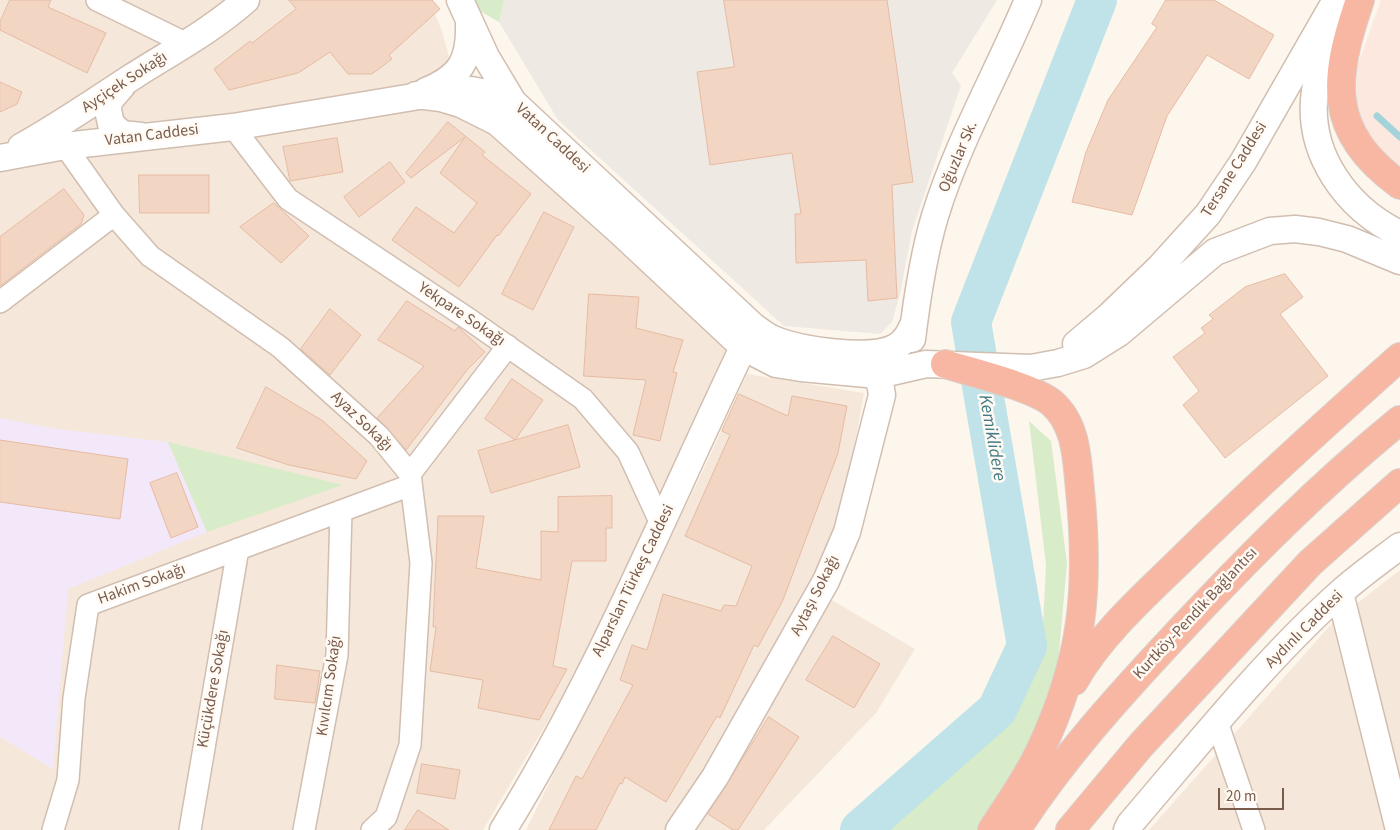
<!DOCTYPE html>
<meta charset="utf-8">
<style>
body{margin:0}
#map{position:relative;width:1400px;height:830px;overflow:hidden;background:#fdf6ec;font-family:"Source Sans 3",sans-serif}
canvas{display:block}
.scale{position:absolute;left:1218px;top:788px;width:66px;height:22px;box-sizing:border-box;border:2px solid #7a5c4d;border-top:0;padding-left:6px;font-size:15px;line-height:18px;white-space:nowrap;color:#7a5c4d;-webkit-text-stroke:4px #fffaf3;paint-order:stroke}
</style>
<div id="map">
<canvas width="1400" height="830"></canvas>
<div class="scale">20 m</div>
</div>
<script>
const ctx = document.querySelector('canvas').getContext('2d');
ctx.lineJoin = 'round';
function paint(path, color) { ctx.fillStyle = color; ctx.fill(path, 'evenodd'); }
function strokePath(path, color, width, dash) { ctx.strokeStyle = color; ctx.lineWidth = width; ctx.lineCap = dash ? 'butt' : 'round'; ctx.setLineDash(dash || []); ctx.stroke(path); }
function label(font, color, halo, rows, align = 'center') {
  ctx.font = font + ' "Source Sans 3",sans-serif'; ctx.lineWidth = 5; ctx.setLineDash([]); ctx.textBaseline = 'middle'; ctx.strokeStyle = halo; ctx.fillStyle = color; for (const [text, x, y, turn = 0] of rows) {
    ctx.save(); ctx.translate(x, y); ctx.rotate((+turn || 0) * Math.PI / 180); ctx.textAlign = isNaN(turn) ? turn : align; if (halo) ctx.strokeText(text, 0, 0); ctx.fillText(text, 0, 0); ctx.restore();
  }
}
const residential = new Path2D(`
 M 0,0 L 429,0 L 442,31 L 451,64 L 727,350 L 573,679 L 483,830 L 0,830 Z
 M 747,374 L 864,393 L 842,515 L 808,586 L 915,649 L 876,713 L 764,830 L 526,830 L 702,473 Z
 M 1400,570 L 1400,830 L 1149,830 L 1334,621 Z`);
const commercial = new Path2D(`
 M 1381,0 L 1400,0 L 1400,166 L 1389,159 L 1366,131 L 1357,105 L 1357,67 Z`);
const industrial = new Path2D(`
 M 504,0 L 997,0 L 952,73 L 961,85 L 912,231 L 900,294 L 892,322 L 880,334 L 784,326 L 558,120 L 499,22 Z`);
const education = new Path2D(`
 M 0,418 L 57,429 L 168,442 L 207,532 L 68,589 L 53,769 L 0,737 Z`);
const green = new Path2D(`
 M 471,0 L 504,0 L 499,22 L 473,7 Z
 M 1029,421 L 1051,441 L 1067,563 L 1058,664 L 1032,738 L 982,830 L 887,830 L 901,811 L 1006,723 L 1042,644 L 1046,565 Z
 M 168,442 L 343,485 L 207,532 Z`);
const stream = new Path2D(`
 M 1377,116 L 1400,137`);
const river = new Path2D(`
 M 860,830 L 997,710 L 1027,646 L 971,322 L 1097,0`);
const building = new Path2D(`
 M 10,0 L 51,0 L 48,7 L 106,33 L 87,73 L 0,30 L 0,22 Z
 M 289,0 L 432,0 L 440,9 L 389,55 L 392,59 L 372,74 L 348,74 L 330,52 L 298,73 L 229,90 L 214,69 L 250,41 L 252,43 L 296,9 Z
 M 724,0 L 887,0 L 913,182 L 892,185 L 897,298 L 868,301 L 866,260 L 796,263 L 795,214 L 801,214 L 792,153 L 710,165 L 697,72 L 734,67 Z
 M 1166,0 L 1214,0 L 1274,35 L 1249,79 L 1207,55 L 1167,116 L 1132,215 L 1072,202 L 1086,152 L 1108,100 L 1157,27 L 1152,24 Z
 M 0,82 L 22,92 L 17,104 L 0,112 Z
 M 448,122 L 485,152 L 482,155 L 531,194 L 498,236 L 497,235 L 459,287 L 392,240 L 416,207 L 454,233 L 477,203 L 440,173 L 465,137 L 411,178 L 406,173 Z
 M 337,138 L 343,172 L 290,181 L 283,147 Z
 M 390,162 L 405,182 L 359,217 L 344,197 Z
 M 139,175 L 209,175 L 209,213 L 140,213 Z
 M 64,189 L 84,215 L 81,224 L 0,286 L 0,237 Z
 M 274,203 L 309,236 L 281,263 L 240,227 Z
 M 544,212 L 574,227 L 533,310 L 502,294 Z
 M 1285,274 L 1303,297 L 1280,314 L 1328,376 L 1225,458 L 1183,405 L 1199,391 L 1173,357 L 1205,333 L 1201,328 L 1213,319 L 1209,315 L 1245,287 Z
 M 589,294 L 639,297 L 636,328 L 683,340 L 673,372 L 677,373 L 660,441 L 633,435 L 646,380 L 584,376 Z
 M 407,301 L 455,331 L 458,327 L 485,352 L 467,370 L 406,450 L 377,418 L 424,366 L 378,340 Z
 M 330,309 L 361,335 L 330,375 L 301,349 Z
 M 512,379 L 543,400 L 515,440 L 485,419 Z
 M 266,387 L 323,421 L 367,461 L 356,479 L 289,465 L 237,448 Z
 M 739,394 L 788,416 L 792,396 L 847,406 L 838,453 L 783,600 L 758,647 L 754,645 L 720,718 L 717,716 L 666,802 L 625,777 L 622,784 L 620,783 L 596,830 L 549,830 L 576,776 L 582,779 L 633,685 L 620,680 L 632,645 L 647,650 L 663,594 L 721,611 L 724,605 L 736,606 L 752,566 L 685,536 L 730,435 L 722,431 Z
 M 568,425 L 580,467 L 491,493 L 478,451 Z
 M 0,440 L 128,459 L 120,519 L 0,502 Z
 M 177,473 L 198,527 L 171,538 L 150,483 Z
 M 612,496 L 612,528 L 606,528 L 606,561 L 572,561 L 553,666 L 567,669 L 539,720 L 478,708 L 483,680 L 430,671 L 436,627 L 433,627 L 438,516 L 484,516 L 476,568 L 541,580 L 541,531 L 558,532 L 558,497 Z
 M 833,636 L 880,664 L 854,708 L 806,680 Z
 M 277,665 L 320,671 L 315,703 L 275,699 Z
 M 769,717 L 799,737 L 738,830 L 733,830 L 708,814 Z
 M 422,764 L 460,770 L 455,799 L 417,793 Z
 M 418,810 L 449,830 L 405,830 Z`);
const minor = new Path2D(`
 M 97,0 L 187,44
 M 233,127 L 288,199 L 470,320 L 583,399 L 628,452 L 662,526
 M 65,146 L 114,215 L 150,256 L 280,347 L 379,436 L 410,474 L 421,563 L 410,745 L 386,817 L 372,830
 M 0,302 L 114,215
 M 410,474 L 508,346
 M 1217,722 L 1254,830
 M 53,830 L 68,780 L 74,698 L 88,605 L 411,485
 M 190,830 L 238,549
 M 304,830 L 337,655 L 341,511`);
const tertiary = new Path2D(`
 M 460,0 L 486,57 L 513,102
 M 1334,29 C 1327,49 1318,69 1315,91 C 1306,153 1346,208 1400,234
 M 122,86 L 109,101 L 108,110 L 111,124 L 122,134 L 141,136
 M 426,91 C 461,77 470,60 469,24
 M 416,95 L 441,98 L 461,104 L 497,122 L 619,231 L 743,347 L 776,364 L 801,368 L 878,375 L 926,364 L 1031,368 L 1058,363 L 1084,355 L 1119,333 L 1215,252 L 1270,231 L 1295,229 L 1319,232 L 1347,239 L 1400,261
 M 21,147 C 59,126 95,101 132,77 C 171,52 211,31 246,0
 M 0,158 L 65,146 L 233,127 L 449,91 L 471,90 L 493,94 L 513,102 L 753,326 C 760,331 766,336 773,339 C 799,350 871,361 896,347 C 906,341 910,332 914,323
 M 912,339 C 917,298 923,256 935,216 C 958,141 998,72 1028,0
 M 1076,344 L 1108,317 L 1160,267 L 1208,214 L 1243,162 L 1336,0
 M 1340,593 L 1399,830
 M 503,830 C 601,672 670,498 751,331
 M 679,830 L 715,777 L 826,581 L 847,532 L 882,395 C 880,381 878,372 867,362
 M 1127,830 L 1130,824 C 1196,747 1265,660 1340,593 C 1359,576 1380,561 1400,546`);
const motorway = new Path2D(`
 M 1360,0 C 1333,79 1326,131 1400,185
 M 945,364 C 970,372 1033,387 1052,403 C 1077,425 1077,460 1080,490 C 1090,588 1083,659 1041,749 C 1028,777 1009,804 992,830
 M 1074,681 C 1100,635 1144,596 1182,559 C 1253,489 1326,423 1400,357
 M 1016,830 C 1061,760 1117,698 1174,637 C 1245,561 1319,486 1400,420
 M 1070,830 L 1141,745 L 1310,563 L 1400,483`);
const streetNames = [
 ["Ayçiçek Sokağı",125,83,-33],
 ["Vatan Caddesi",152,136,-7],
 ["Vatan Caddesi",552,139,43],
 ["Oğuzlar Sk.",959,157,-67],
 ["Tersane Caddesi",1235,170,-58],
 ["Yekpare Sokağı",461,315,34],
 ["Ayaz Sokağı",361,422,44],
 ["Alparslan Türkeş Caddesi",634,581,-64],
 ["Hakim Sokağı",142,585,-20],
 ["Aytaşı Sokağı",816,596,-63],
 ["Kurtköy-Pendik Bağlantısı",1196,614,-47],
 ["Aydınlı Caddesi",1305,630,-45],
 ["Kıvılcım Sokağı",330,686,-82],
 ["Küçükdere Sokağı",214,689,-80]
];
const waterNames = [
 ["Kemiklidere",991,438,80]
];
paint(residential, '#f5e8da');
paint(commercial, '#fde8e0');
paint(industrial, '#efe9e4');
paint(education, '#f3e8fa');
paint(green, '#d8ecc9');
strokePath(stream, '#a5d3da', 7);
strokePath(river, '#bfe3e8', 40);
paint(building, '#f3d5c3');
strokePath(building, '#e6bba3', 1);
strokePath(minor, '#d1beb0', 24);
strokePath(tertiary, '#d1beb0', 29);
strokePath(motorway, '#dad1cd', 30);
strokePath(minor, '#fff', 21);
strokePath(tertiary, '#fff', 26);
strokePath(motorway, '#f7b7a3', 28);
label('16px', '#7a5c4d', '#fffaf3', streetNames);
label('italic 18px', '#437c86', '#fffaf3', waterNames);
</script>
